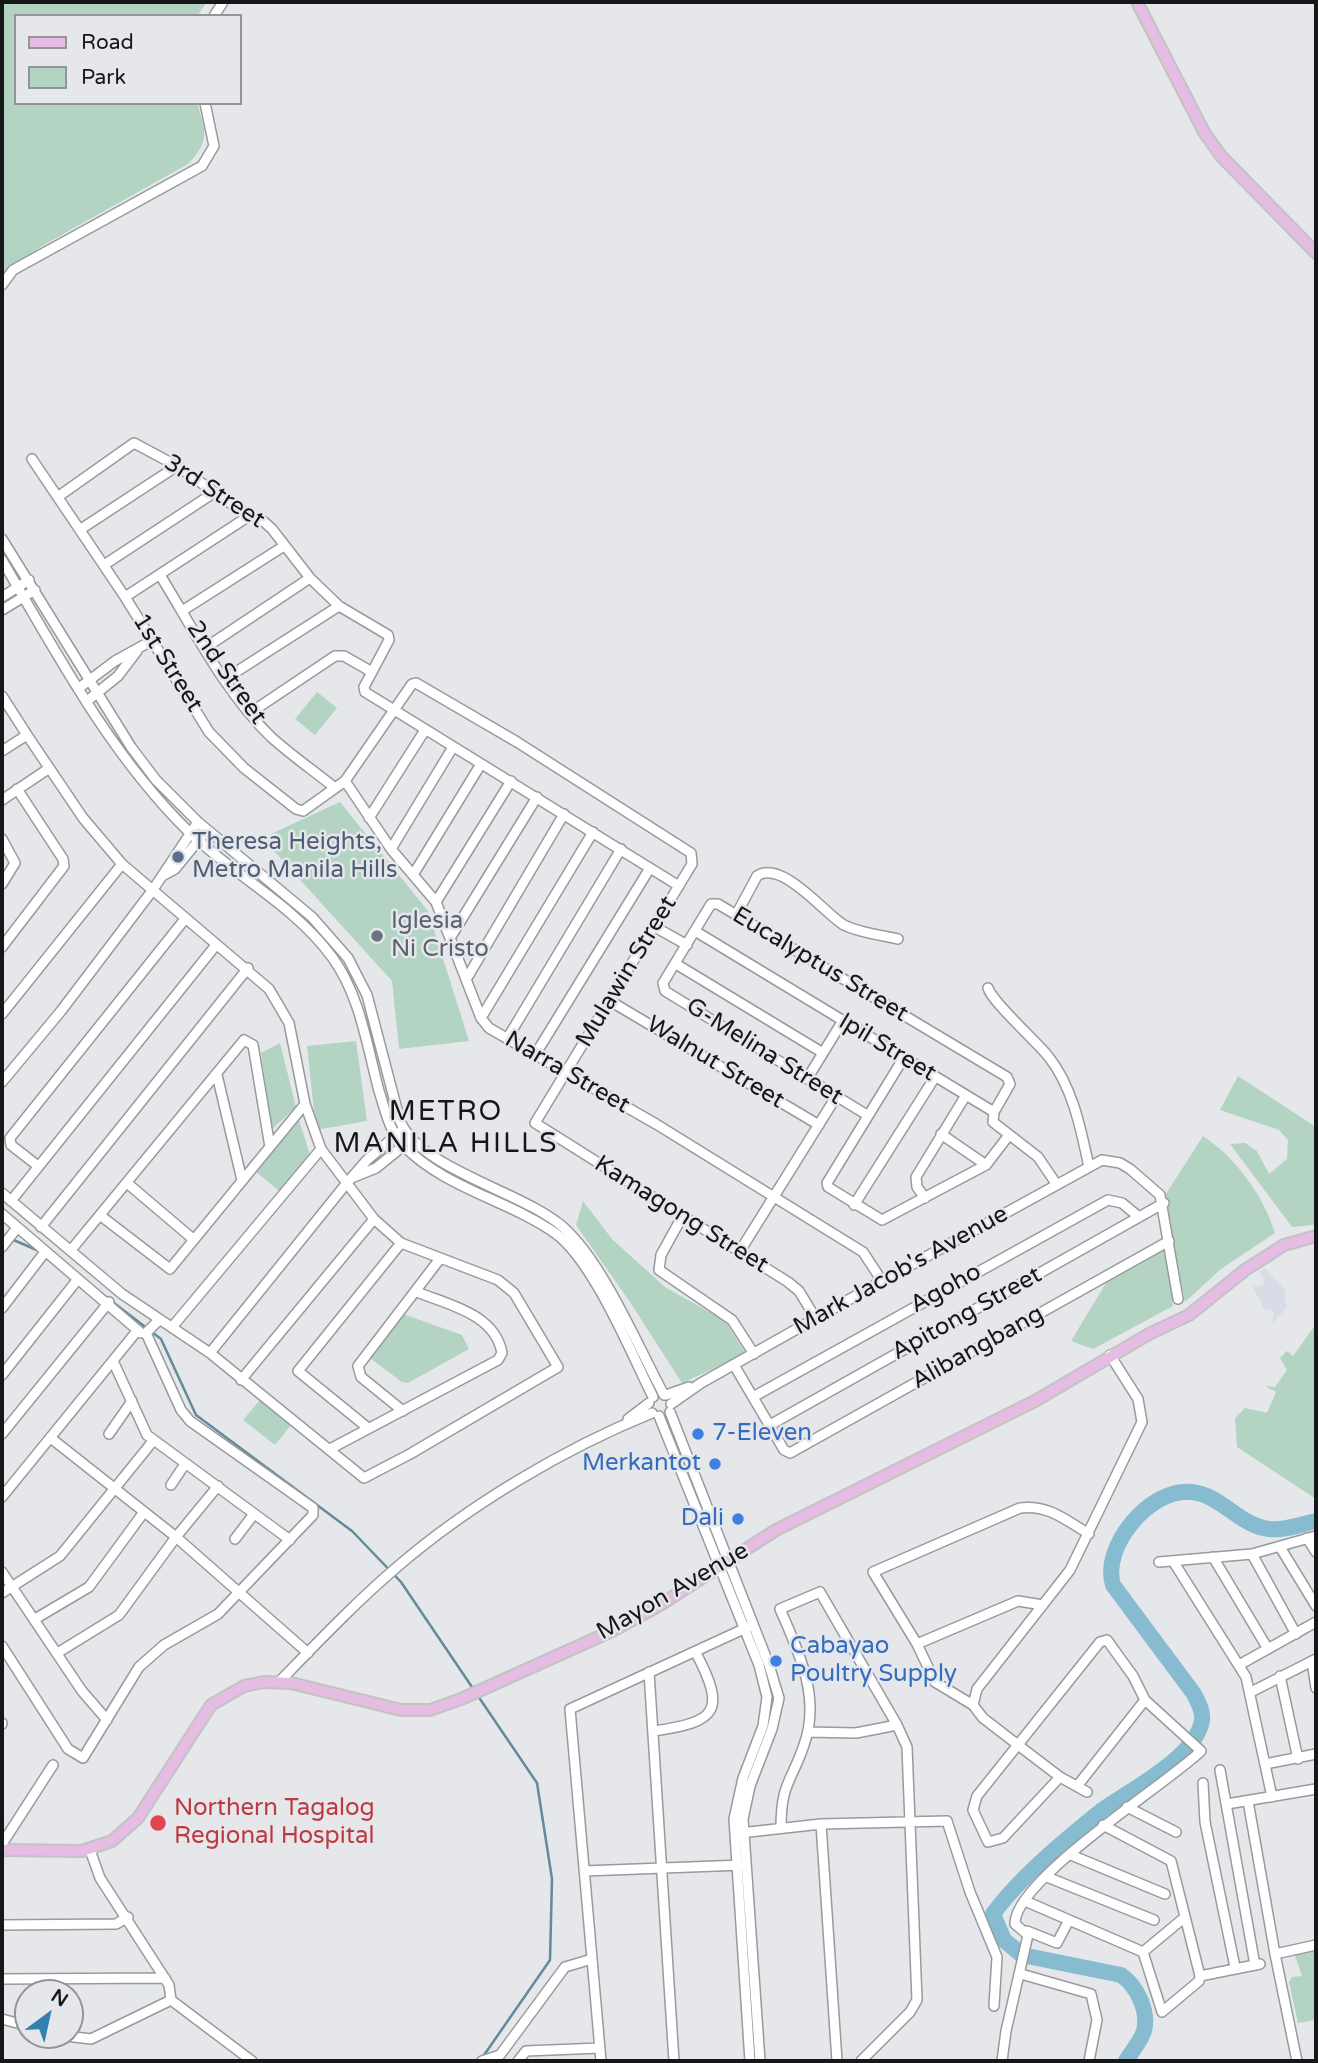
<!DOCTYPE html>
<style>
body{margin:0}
#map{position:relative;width:1318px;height:2063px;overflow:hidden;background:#e5e7eb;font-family:"Varela Round",sans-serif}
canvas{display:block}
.frame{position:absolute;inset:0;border:4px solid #161718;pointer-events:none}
.legend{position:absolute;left:14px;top:14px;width:228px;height:91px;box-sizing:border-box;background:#e5e7eb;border:2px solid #929497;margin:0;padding:9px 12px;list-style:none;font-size:21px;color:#161718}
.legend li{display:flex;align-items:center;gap:14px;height:35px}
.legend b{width:35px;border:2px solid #929497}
.north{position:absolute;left:14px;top:1979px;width:70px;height:70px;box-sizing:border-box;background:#e5e7eb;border:2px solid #929497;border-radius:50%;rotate:33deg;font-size:19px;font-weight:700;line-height:28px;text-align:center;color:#161718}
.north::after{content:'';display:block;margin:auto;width:24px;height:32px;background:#3381b3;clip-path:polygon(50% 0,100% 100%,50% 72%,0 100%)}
</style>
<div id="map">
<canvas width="1318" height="2063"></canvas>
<div class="frame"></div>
<ul class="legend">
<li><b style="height:9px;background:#e5bce2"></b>Road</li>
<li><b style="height:19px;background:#b3d4c2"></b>Park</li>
</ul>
<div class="north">N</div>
</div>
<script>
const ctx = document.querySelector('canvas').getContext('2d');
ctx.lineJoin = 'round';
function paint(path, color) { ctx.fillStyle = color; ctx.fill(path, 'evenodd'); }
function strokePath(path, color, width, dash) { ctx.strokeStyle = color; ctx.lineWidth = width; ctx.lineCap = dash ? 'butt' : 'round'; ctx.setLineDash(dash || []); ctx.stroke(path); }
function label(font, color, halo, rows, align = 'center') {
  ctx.font = font + ' "Varela Round",sans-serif'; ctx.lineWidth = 5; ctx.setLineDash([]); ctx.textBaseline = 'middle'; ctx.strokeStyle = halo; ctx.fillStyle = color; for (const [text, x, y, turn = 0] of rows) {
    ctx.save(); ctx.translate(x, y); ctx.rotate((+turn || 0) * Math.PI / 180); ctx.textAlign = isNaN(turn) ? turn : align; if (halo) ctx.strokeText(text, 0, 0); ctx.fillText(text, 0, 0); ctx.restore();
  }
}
const built = new Path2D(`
 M 1265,1268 L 1287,1291 L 1284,1294 L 1287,1307 L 1272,1324 L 1274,1311 L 1264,1309 L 1253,1287 L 1263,1285 L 1265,1281 L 1259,1273 Z`);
const green = new Path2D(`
 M 2,2 L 207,2 L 197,16 L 16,16 L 16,103 L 197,103 C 206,132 210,141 188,164 L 40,247 L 2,277 Z
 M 317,692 L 337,708 L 315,735 L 295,719 Z
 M 340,802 L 428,911 L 469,1041 L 399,1049 L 392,981 L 262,838 Z
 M 356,1041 L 367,1121 L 316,1130 L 307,1046 Z
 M 280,1043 L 296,1107 L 272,1129 L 261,1053 Z
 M 1238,1076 L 1316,1127 L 1316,1223 L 1313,1225 L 1292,1227 L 1230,1144 L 1245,1143 L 1257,1151 L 1269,1174 L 1287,1159 L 1288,1140 L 1279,1130 L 1220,1110 Z
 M 299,1120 L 310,1155 L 279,1191 L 255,1171 Z
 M 1203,1136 C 1235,1157 1264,1196 1275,1233 L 1221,1269 L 1185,1302 L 1164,1197 Z
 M 583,1201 L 612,1239 L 665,1287 L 725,1321 L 746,1354 L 682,1383 L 630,1302 L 576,1225 Z
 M 1166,1248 L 1173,1306 L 1093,1349 L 1071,1341 L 1106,1283 Z
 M 403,1314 L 462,1335 L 469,1349 L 408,1383 L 402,1382 L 370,1358 Z
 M 1313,1328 L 1316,1330 L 1316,1499 L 1237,1447 L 1235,1418 L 1245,1408 L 1267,1413 L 1276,1392 L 1265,1386 L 1275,1387 L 1287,1370 L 1280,1358 L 1287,1351 L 1293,1356 Z
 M 260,1400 L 291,1425 L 275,1445 L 243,1420 Z
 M 1316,1946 L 1316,2020 L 1298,2023 L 1289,1982 L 1292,1977 L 1302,1976 L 1294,1953 Z`);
const stream = new Path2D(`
 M 2,1235 L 39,1251
 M 97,1290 L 161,1339 L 196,1415 L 352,1531 L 401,1582 L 474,1690
 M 478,1696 L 537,1783 L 552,1879 L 550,1960 L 482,2058`);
const river = new Path2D(`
 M 1126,2061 C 1131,2052 1141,2041 1144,2031 C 1149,2011 1137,1986 1121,1975 L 1022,1955 L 1004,1940 L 993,1914 C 1019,1878 1065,1840 1101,1811 C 1128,1791 1197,1757 1202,1720 C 1203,1710 1198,1702 1194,1694 L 1113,1585 C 1101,1546 1151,1487 1192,1492 C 1221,1495 1240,1526 1269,1529 C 1284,1531 1302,1524 1316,1521`);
const minor = new Path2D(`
 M 214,16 L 223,2
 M 2,285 L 13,270 L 202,166 L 214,146 L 205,103
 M 32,459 L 125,597 L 209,732 L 244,768 L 296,809 L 303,811 L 345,781 L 412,684 L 416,683 L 517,742 L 691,853 L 692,864 L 535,1123 L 788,1282 L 799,1291 L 816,1319
 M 59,496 L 134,443 L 177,466 L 249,516 L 262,520 L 272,529 L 310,578 L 339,606 L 388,635 L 389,640 L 364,687 L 365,692 L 679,886
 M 81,529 L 177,466
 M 2,539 L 131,747 L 156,780 L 198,822 L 312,917 L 348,958 L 367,995 L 400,1121 C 421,1170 522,1191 563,1227 C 604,1264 637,1345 664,1395
 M 2,560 C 57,654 110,754 188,831 C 233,875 294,905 332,957 C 360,995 367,1046 379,1091 C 385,1109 389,1131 403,1145 C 444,1188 508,1200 555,1233 C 593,1260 631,1353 653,1397
 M 104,565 L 215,492
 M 160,575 C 194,630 225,692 271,737 C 291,755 314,771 335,788
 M 2,597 L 29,580
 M 125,597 L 249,516
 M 2,610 L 35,590
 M 182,611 L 284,546
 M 205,648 L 310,578
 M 225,679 L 339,606
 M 79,688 L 115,661 L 153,640
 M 2,696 L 27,735 L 2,751
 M 87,701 L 118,676 L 137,651
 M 250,713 L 335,656 L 344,656 L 372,672
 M 345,781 L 391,849 L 436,902 L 481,1018 L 489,1028 L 656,1124 L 863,1252 L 882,1281
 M 2,800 L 48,769
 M 369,818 L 425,730
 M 2,839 L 15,863 L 2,884
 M 391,849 L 453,747
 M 164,875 L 175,869 L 207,830
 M 413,875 L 481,764
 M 436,902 L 511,781
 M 736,915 L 757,876 C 782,859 825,914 844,925 C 860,933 881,935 898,939
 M 655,927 L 687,945
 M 695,931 L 994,1112 L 993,1122 L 1038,1157 L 1057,1185
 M 452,935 L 537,797
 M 2,947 L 64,866 L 63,859 L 17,789
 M 676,964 L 823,1053
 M 467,978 L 564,814
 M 988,988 C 992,1002 1036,1041 1048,1056 C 1073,1087 1081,1130 1089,1167
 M 610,1001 L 819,1125
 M 2,1014 L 122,864
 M 481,1018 L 593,832
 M 507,1039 L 621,849
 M 535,1055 L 650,868
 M 903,1059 L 827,1183 L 828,1187 L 882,1220 L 986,1165 L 1009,1135
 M 217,1075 L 242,1180
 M 807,1079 L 842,1022
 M 2,1082 L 61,1011 L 152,891 L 198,822
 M 867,1115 L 665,991 L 663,983 L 711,904 L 718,904 L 1007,1077 L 1010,1084 L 994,1112
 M 941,1134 L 986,1165
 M 38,1166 L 11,1145 L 10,1138 L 185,919
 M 354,1177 L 376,1168 L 408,1142
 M 127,1183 L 193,1239
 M 2,1193 L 122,1294 L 210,1353 L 364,1478 L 410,1454 L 558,1367 L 514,1293 L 498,1280 L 401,1243 L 374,1219 L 321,1149 L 305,1104 L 289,1023 L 269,989 L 122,864 L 83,818 L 27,735
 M 925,1198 L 917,1187 L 916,1177 L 966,1095
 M 11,1201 L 216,945
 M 854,1205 L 935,1077
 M 2,1214 L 141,1333
 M 683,1215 L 661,1255 L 659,1270 L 732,1320 L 754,1354
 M 101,1216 L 170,1269 L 305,1104
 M 41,1227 L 248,968
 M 2,1247 L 17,1228
 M 71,1250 L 244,1040 L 253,1045 L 270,1147
 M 740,1251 L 836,1097
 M 2,1308 L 45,1252
 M 173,1326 L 321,1149
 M 210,1353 L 346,1184 L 367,1160 L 400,1132
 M 113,1361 L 147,1435 L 290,1540
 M 734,1365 L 784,1450 L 790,1453 L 1169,1241
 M 2,1375 L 78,1279
 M 241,1380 L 374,1219
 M 666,1395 L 689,1387
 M 753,1397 L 1108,1200 L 1122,1203 L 1139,1217
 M 671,1404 L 701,1383 L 882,1281 L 1102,1160 L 1120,1163 L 1130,1169 L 1160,1195 L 1178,1299
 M 403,1411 L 361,1377 L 358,1366 L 439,1260
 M 670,1412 L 769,1665 L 779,1698 L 772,1729 L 750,1786 L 743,1819 L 760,2061
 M 659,1416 L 759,1665 L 767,1697 L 763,1726 L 743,1778 L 734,1819 L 750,2061
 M 628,1419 L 649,1403
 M 770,1425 L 1164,1203
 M 368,1428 L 298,1371 L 401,1243
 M 2,1434 L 109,1302
 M 109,1434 L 132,1401
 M 52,1439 L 176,1537 L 308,1653
 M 330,1449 L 498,1360 L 502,1353 C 495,1314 449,1305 417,1292
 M 171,1485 L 185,1464
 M 2,1497 L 137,1331
 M 1307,1538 L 1316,1552
 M 235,1539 L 254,1514
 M 1280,1547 L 1316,1606
 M 1252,1554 L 1296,1634
 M 1213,1557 L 1268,1649
 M 1173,1561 L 1246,1677 L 1272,1797
 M 1159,1562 L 1252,1554 L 1316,1536
 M 2,1572 L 82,1691 L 107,1720
 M 2,1593 L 60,1556 L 153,1441
 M 35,1619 L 89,1587 L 144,1512
 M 917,1644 L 1018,1601 L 1043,1605
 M 2,1646 L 68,1749 L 83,1758 L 139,1667 L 164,1645 L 218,1614 L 313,1515 L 313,1508 L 190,1421 L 181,1410 L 146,1333 L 159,1320
 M 59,1652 L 119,1615 L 176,1537 L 218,1486
 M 1312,1661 L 1316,1688
 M 1239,1665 L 1316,1622
 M 649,1672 L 674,2061
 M 1280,1676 L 1298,1759
 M 279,1682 C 316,1644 357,1601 397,1567 C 469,1505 565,1448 652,1413
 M 1251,1692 L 1316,1659
 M 973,1705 L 977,1689 L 1070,1570 L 1142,1422 L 1138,1399 L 1110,1355
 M 2,1724 L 2,1723
 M 654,1731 C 716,1722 727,1712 696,1653
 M 808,1732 L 856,1733 L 897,1725
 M 1265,1764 L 1316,1754
 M 1220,1770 L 1255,1965
 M 1203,1783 L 1205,1822 L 1235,1967
 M 1078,1785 L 1145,1700
 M 1087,1792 L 1060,1777 L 1018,1745 L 983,1718 L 973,1705 L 935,1682 L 917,1644 L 873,1572 L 1020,1508 C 1047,1504 1066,1520 1089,1534
 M 1248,1801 L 1275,1954
 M 1227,1804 L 1316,1789
 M 1127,1807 L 1176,1832
 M 821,1824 L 837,2061
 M 1103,1825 L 1171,1861 L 1200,1976 L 1260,1964
 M 781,1828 C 781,1783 791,1783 804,1745 C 821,1697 799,1653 780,1609 L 820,1592 L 897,1725 L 907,1747 L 917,2000 L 910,2012 L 861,2061
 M 740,1833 L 821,1824 L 947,1821 L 970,1892 L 997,1957 L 994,2006
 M 2,1844 L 53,1765
 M 90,1850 L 100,1878 L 169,1985 L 171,2000
 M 1071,1855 L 1165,1894
 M 584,1871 L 743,1865
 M 1047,1877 L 1154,1920
 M 1025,1901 L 1143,1952 L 1185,1917
 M 2,1925 L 116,1924 L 128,1917
 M 1027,1931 L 1057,1943 L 1068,1922
 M 1143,1952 L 1162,2012 L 1199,1981 L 1200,1976
 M 1021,1974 L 1091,1994 L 1097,2020 L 1089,2061
 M 2,1979 L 165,1978
 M 171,2000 L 252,2061
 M 2,2019 L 28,2026
 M 58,2035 L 91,2039 L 171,2000
 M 482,2061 L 500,2055 L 565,1967 L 592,1959
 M 518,2061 L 526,2051 L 600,2048
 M 601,2061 L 570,1709 L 748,1627
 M 1002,2061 L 1006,2031 L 1028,1935 L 1015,1924 C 1013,1881 1168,1783 1201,1751 L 1145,1700 L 1133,1676 L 1107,1640 L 1100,1642 L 977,1796 L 973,1810 L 988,1842 L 1003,1838 L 1060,1777
 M 1297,2061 L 1275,1954 L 1316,1945`);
const major = new Path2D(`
 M 1137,2 L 1204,132 L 1221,156 L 1316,253
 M 2,1850 L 82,1851 L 112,1841 L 138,1818 L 211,1705 L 244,1686 L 264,1682 L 291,1683 L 401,1710 L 430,1710 L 461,1699 L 612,1631 L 660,1605 L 776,1530 L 1035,1401 L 1149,1334 L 1189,1315 L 1245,1270 L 1284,1245 L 1316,1236`);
const markers = [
 [178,857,7,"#5c6f8a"],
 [377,936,7,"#6b7280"],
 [698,1434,7,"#3f7fe0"],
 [715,1464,7,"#3f7fe0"],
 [738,1519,7,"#3f7fe0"],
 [776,1661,7,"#3f7fe0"],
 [158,1823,9,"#e0444e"]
];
const streetNames = [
 ["3rd Street",214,492,33],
 ["1st Street",167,663,58],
 ["2nd Street",226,673,55],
 ["Eucalyptus Street",820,965,31],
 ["Mulawin Street",627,972,-59],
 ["Ipil Street",887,1048,31],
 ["G-Melina Street",764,1052,32],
 ["Walnut Street",715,1063,31],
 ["Narra Street",567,1073,30],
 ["Kamagong Street",681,1215,32],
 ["Mark Jacob's Avenue",901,1271,-29],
 ["Agoho",946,1289,-29],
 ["Apitong Street",967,1314,-29],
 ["Alibangbang",978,1348,-29],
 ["Mayon Avenue",673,1592,-30]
];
const serviceNames = [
 ["Theresa Heights,",192,843],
 ["Metro Manila Hills",192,871]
];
const worshipNames = [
 ["Iglesia",391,922],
 ["Ni Cristo",391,950]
];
const shopNames = [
 ["7-Eleven",712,1434],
 ["Merkantot",701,1464,"right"],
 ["Dali",724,1519,"right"],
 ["Cabayao",790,1647],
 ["Poultry Supply",790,1675]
];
const healthNames = [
 ["Northern Tagalog",174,1809],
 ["Regional Hospital",174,1837]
];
const quarterNames = [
 ["METRO",446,1113],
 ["MANILA HILLS",446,1145]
];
paint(built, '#d7dce7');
paint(green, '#b3d4c2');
strokePath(stream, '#658a99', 2.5);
strokePath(river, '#87bcd0', 16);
strokePath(minor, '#989a9d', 12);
strokePath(major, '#c2c3c3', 14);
strokePath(minor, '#fff', 9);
strokePath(major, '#e5bce2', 10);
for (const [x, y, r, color] of markers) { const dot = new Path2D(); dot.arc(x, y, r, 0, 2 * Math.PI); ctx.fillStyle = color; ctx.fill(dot); strokePath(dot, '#e5e7eb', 2.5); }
label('24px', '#161718', '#e5e7eb', streetNames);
label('24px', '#4e5e75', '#e5e7eb', serviceNames, 'left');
label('24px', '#5b616d', '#e5e7eb', worshipNames, 'left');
label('24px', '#366cbe', '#e5e7eb', shopNames, 'left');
label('24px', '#be3a42', '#e5e7eb', healthNames, 'left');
ctx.letterSpacing = '2px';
label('28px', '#161718', '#e5e7eb', quarterNames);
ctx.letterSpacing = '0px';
</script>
